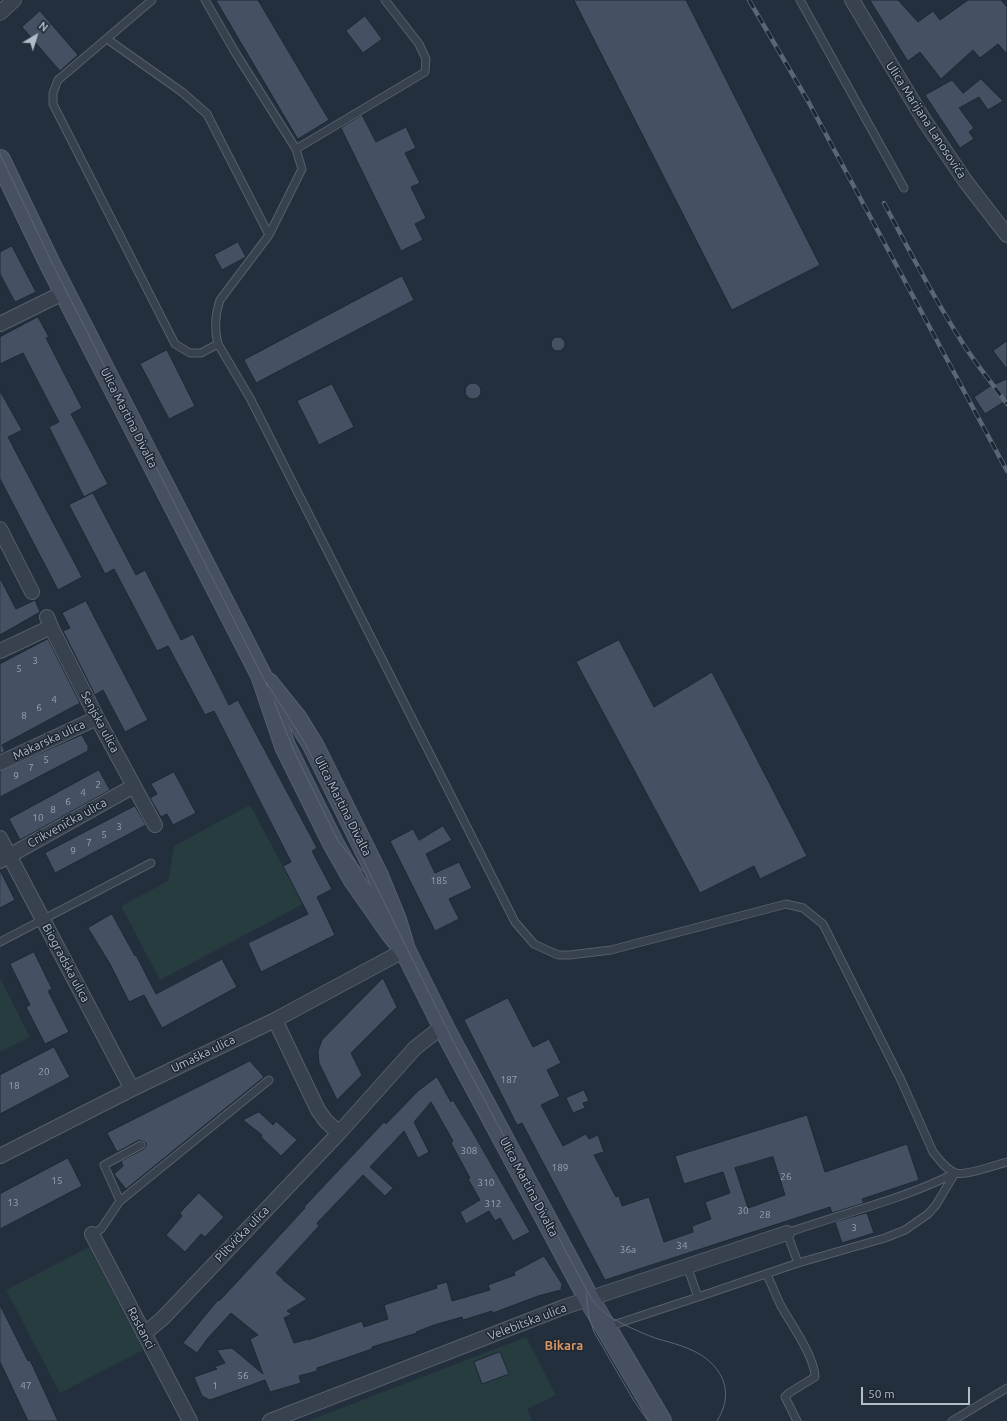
<!DOCTYPE html>
<meta charset="utf-8">
<style>
body{margin:0}
#map{position:relative;width:1007px;height:1421px;overflow:hidden;background:#242f3e;font-family:Ubuntu,sans-serif}
canvas{display:block}
.north{position:absolute;left:16px;top:16px;width:40px;height:40px;-webkit-text-stroke:3px #1d2633;paint-order:stroke;rotate:38deg;font-size:11px;font-weight:700;line-height:16px;text-align:center;color:#b4bcc9}
.north::after{content:'';display:block;margin:auto;width:14px;height:18px;background:#b4bcc9;clip-path:polygon(50% 0,100% 100%,50% 72%,0 100%)}
.scale{position:absolute;left:861px;top:1387px;width:109px;height:18px;box-sizing:border-box;border:2px solid #b4bcc9;border-top:0;padding-left:5px;font-size:12px;line-height:14px;white-space:nowrap;color:#b4bcc9;-webkit-text-stroke:3px #1d2633;paint-order:stroke}
</style>
<div id="map">
<canvas width="1007" height="1421"></canvas>
<div class="north">N</div>
<div class="scale">50 m</div>
</div>
<script>
const ctx = document.querySelector('canvas').getContext('2d');
ctx.lineJoin = 'round';
function paint(path, color) { ctx.fillStyle = color; ctx.fill(path, 'evenodd'); }
function strokePath(path, color, width, dash) { ctx.strokeStyle = color; ctx.lineWidth = width; ctx.lineCap = dash ? 'butt' : 'round'; ctx.setLineDash(dash || []); ctx.stroke(path); }
function label(font, color, halo, rows, align = 'center') {
  ctx.font = font + ' Ubuntu,sans-serif'; ctx.lineWidth = 3; ctx.setLineDash([]); ctx.textBaseline = 'middle'; ctx.strokeStyle = halo; ctx.fillStyle = color; for (const [text, x, y, turn = 0] of rows) {
    ctx.save(); ctx.translate(x, y); ctx.rotate((+turn || 0) * Math.PI / 180); ctx.textAlign = isNaN(turn) ? turn : align; if (halo) ctx.strokeText(text, 0, 0); ctx.fillText(text, 0, 0); ctx.restore();
  }
}
const green = new Path2D(`
 M 250,805 L 303,904 L 160,980 L 121,906 L 168,881 L 174,846 Z
 M 0,978 L 30,1037 L 0,1052 Z
 M 89,1247 L 143,1350 L 60,1393 L 6,1290 Z
 M 526,1337 L 556,1395 L 527,1409 L 532,1421 L 308,1421 Z`);
const building = new Path2D(`
 M 216,0 L 258,0 L 329,120 L 298,139 Z
 M 574,0 L 686,0 L 820,265 L 732,310 Z
 M 870,0 L 898,0 L 918,22 L 933,11 L 940,20 L 968,0 L 1001,0 L 1007,7 L 1007,54 L 998,44 L 980,58 L 973,50 L 941,79 L 920,52 L 908,61 Z
 M 40,11 L 78,55 L 60,71 L 22,27 Z
 M 365,16 L 382,39 L 363,53 L 346,31 Z
 M 981,79 L 1003,101 L 988,110 L 979,97 L 959,108 L 974,128 L 969,132 L 974,139 L 960,148 L 925,95 L 952,80 L 963,93 Z
 M 362,115 L 376,142 L 406,127 L 416,148 L 405,153 L 420,183 L 411,187 L 426,218 L 415,224 L 423,240 L 401,251 L 341,128 Z
 M 238,242 L 246,257 L 222,270 L 214,255 Z
 M 12,246 L 36,292 L 15,302 L 0,274 L 0,252 Z
 M 402,276 L 414,300 L 256,383 L 244,360 Z
 M 38,317 L 49,337 L 46,338 L 82,408 L 71,414 L 108,484 L 84,497 L 49,427 L 59,422 L 23,353 L 0,364 L 0,337 Z
 M551 344a7 7 0 1 1 14 0a7 7 0 1 1-14 0Z
 M 1007,341 L 1007,369 L 993,351 Z
 M 167,350 L 195,406 L 169,419 L 140,364 Z
 M 1007,379 L 1007,400 L 985,414 L 974,397 L 989,387 Z
 M465 391a8 8 0 1 1 16 0a8 8 0 1 1-16 0Z
 M 332,384 L 354,427 L 319,445 L 297,401 Z
 M 0,391 L 22,430 L 8,437 L 82,577 L 58,590 L 0,479 Z
 M 93,493 L 136,575 L 145,570 L 181,640 L 193,634 L 229,705 L 238,700 L 317,848 L 312,851 L 332,889 L 317,897 L 335,935 L 261,972 L 248,943 L 308,914 L 283,866 L 291,862 L 214,711 L 205,715 L 168,646 L 157,651 L 114,569 L 105,574 L 69,505 Z
 M 0,578 L 16,609 L 35,600 L 40,612 L 0,635 Z
 M 86,601 L 148,720 L 125,732 L 103,690 L 95,695 L 63,631 L 70,628 L 62,613 Z
 M 48,639 L 80,703 L 2,745 L 5,751 L 0,754 L 0,664 Z
 M 619,640 L 654,707 L 712,672 L 807,856 L 760,879 L 754,866 L 700,893 L 576,662 Z
 M 82,735 L 88,746 L 88,751 L 0,797 L 0,771 Z
 M 99,770 L 110,790 L 20,840 L 9,819 Z
 M 174,772 L 196,813 L 173,825 L 167,814 L 161,817 L 150,798 L 157,794 L 151,784 Z
 M 135,806 L 146,825 L 55,873 L 45,853 Z
 M 443,826 L 452,840 L 426,854 L 435,873 L 459,862 L 472,888 L 449,899 L 459,919 L 435,931 L 390,841 L 413,829 L 419,840 Z
 M 0,870 L 15,900 L 0,908 Z
 M 112,914 L 135,956 L 136,955 L 156,994 L 222,959 L 237,987 L 162,1028 L 144,995 L 129,1002 L 110,964 L 88,928 Z
 M 34,952 L 52,989 L 48,991 L 69,1032 L 45,1044 L 26,1007 L 30,1005 L 10,964 Z
 M 383,978 L 397,1007 L 351,1053 L 362,1075 L 337,1100 L 319,1063 L 318,1051 L 322,1040 Z
 M 508,998 L 533,1047 L 549,1039 L 561,1063 L 547,1070 L 560,1096 L 541,1105 L 563,1146 L 586,1134 L 589,1139 L 598,1135 L 604,1152 L 594,1155 L 616,1197 L 619,1196 L 622,1206 L 649,1197 L 664,1242 L 693,1232 L 692,1226 L 711,1219 L 705,1202 L 730,1193 L 723,1172 L 684,1184 L 675,1156 L 807,1115 L 825,1172 L 907,1144 L 919,1180 L 862,1199 L 864,1203 L 832,1213 L 830,1207 L 605,1280 L 522,1123 L 517,1125 L 464,1020 ZM 773,1157 L 785,1195 L 748,1208 L 735,1168 Z
 M 54,1047 L 70,1077 L 0,1114 L 0,1075 Z
 M 250,1061 L 264,1077 L 126,1189 L 114,1174 L 123,1166 L 121,1161 L 144,1149 L 146,1146 L 146,1143 L 143,1141 L 139,1140 L 117,1152 L 107,1133 Z
 M 437,1077 L 451,1102 L 453,1100 L 472,1131 L 530,1232 L 513,1241 L 500,1218 L 495,1221 L 489,1211 L 466,1224 L 460,1212 L 480,1200 L 468,1179 L 470,1178 L 451,1143 L 453,1141 L 431,1102 L 414,1122 L 429,1152 L 418,1158 L 404,1131 L 370,1167 L 393,1188 L 385,1196 L 363,1175 L 317,1223 L 319,1226 L 276,1273 L 284,1280 L 283,1280 L 307,1299 L 287,1311 L 292,1314 L 284,1318 L 294,1343 L 308,1339 L 308,1340 L 362,1321 L 364,1327 L 388,1319 L 384,1305 L 437,1288 L 436,1285 L 447,1282 L 452,1301 L 490,1290 L 488,1285 L 515,1275 L 514,1272 L 544,1256 L 562,1284 L 561,1290 L 538,1296 L 493,1313 L 492,1311 L 463,1320 L 462,1317 L 434,1325 L 416,1332 L 417,1333 L 372,1347 L 372,1349 L 317,1368 L 317,1371 L 299,1376 L 301,1383 L 270,1392 L 265,1380 L 210,1400 L 202,1396 L 194,1377 L 217,1369 L 214,1367 L 225,1363 L 217,1350 L 232,1348 L 263,1374 L 250,1339 L 258,1335 L 231,1313 L 208,1338 L 197,1353 L 183,1343 L 203,1318 L 218,1300 L 219,1301 L 236,1283 L 305,1208 L 304,1207 L 384,1122 L 386,1124 L 418,1091 Z
 M 584,1090 L 589,1101 L 583,1103 L 585,1108 L 573,1113 L 566,1098 Z
 M 259,1112 L 273,1125 L 276,1121 L 297,1140 L 281,1156 L 261,1137 L 262,1135 L 243,1120 Z
 M 68,1158 L 82,1186 L 0,1229 L 0,1194 Z
 M 199,1193 L 224,1217 L 205,1237 L 201,1234 L 185,1252 L 166,1235 L 182,1216 L 180,1213 Z
 M 867,1213 L 874,1233 L 842,1243 L 835,1222 Z
 M 0,1305 L 28,1361 L 30,1360 L 58,1421 L 28,1421 L 0,1362 Z
 M 500,1352 L 509,1374 L 482,1384 L 474,1362 Z`);
const lane = new Path2D(`
 M 152,0 L 58,80 L 53,93 L 53,104 L 175,344 L 190,353 L 201,353 L 218,344
 M 205,0 L 235,52 L 296,149
 M 385,0 L 419,44 L 426,59 L 425,72 L 296,149 L 302,169 L 269,235 L 220,300 C 215,315 214,329 218,344 L 250,398 L 515,922 L 534,944 L 558,955 L 570,955 L 611,950 L 786,904 L 803,908 L 823,924 L 901,1080 L 933,1152 C 939,1159 946,1170 956,1173 C 966,1176 995,1165 1007,1162
 M 800,0 L 904,188
 M 107,39 L 182,92 L 207,114 L 269,235
 M 0,942 L 151,863
 M 120,1201 L 104,1165 L 141,1145
 M 92,1234 L 101,1229 L 120,1201 L 269,1080
 M 798,1263 L 885,1238 L 905,1230 L 928,1214 L 936,1205 L 955,1173
 M 687,1266 L 698,1297 L 798,1263 L 787,1233 C 843,1213 902,1200 955,1173
 M 767,1275 C 772,1285 776,1296 781,1306 C 791,1324 815,1357 815,1377 L 789,1393 L 785,1397 L 797,1421
 M 607,1327 L 698,1297
 M 952,1421 L 1007,1388`);
const street = new Path2D(`
 M 852,0 L 924,120 L 966,182 L 1007,235
 M 0,13 L 14,0
 M 0,324 L 65,292
 M 0,529 L 32,592
 M 47,617 L 51,627 L 97,718 L 155,825
 M 0,651 L 51,627
 M 0,763 L 97,718
 M 0,838 L 132,1089
 M 0,861 L 134,786
 M 275,1020 L 318,1110 L 326,1121 L 339,1133
 M 0,1156 L 132,1089 L 275,1020 L 405,950
 M 92,1234 L 190,1421
 M 144,1334 L 163,1318 L 339,1133 L 415,1048 L 443,1026
 M 270,1421 L 564,1307 L 787,1233`);
const secondary = new Path2D(`
 M 0,160 L 50,264 L 261,675 L 285,746 L 333,843 L 354,880 L 391,933 L 405,950
 M 268,683 L 297,719 L 313,745 L 378,876 L 396,920 L 405,950 L 446,1032 L 589,1299 L 661,1421`);
const tram = new Path2D(`
 M 0,154 L 52,263 L 268,687
 M 266,682 L 305,743 L 455,1045 L 591,1298 C 599,1309 609,1317 621,1323 C 633,1329 646,1335 658,1339 C 673,1343 688,1347 701,1355 C 726,1371 733,1396 717,1421
 M 274,701 L 294,751 L 338,841 L 368,877
 M 586,1293 L 589,1317 L 594,1332 L 634,1401 L 648,1421`);
const rail = new Path2D(`
 M 749,0 L 808,101 L 1007,471
 M 884,203 C 909,250 933,297 962,342 C 975,363 992,383 1007,404`);
const numberNames = [
 ["3",35,661],
 ["5",19,669],
 ["4",54,700],
 ["6",39,708],
 ["8",24,716],
 ["5",46,760],
 ["7",31,768],
 ["9",16,776],
 ["2",98,785],
 ["4",83,793],
 ["6",68,802],
 ["8",53,810],
 ["10",38,818],
 ["3",119,827],
 ["5",104,835],
 ["7",89,843],
 ["9",73,851],
 ["185",439,881],
 ["20",44,1072],
 ["187",509,1080],
 ["18",14,1086],
 ["308",469,1151],
 ["189",560,1168],
 ["26",786,1177],
 ["15",57,1181],
 ["310",486,1183],
 ["13",13,1203],
 ["312",493,1204],
 ["30",743,1211],
 ["28",765,1215],
 ["3",854,1228],
 ["34",682,1246],
 ["36a",628,1250],
 ["56",243,1376],
 ["47",26,1386],
 ["1",215,1386]
];
const streetNames = [
 ["Ulica Marijana Lanosovića",926,120,57],
 ["Ulica Martina Divalta",129,418,63],
 ["Senjska ulica",100,722,62],
 ["Makarska ulica",49,740,-25],
 ["Ulica Martina Divalta",343,806,63],
 ["Crikvenička ulica",67,823,-29],
 ["Biogradska ulica",66,963,62],
 ["Umaška ulica",203,1054,-26],
 ["Ulica Martina Divalta",529,1187,62],
 ["Plitvička ulica",242,1234,-46],
 ["Velebitska ulica",527,1322,-21],
 ["Rastanci",141,1328,62]
];
const neighbourhoodNames = [
 ["Bikara",564,1346]
];
paint(green, '#263c3f');
paint(building, '#455162');
strokePath(building, '#1f2835', 1);
strokePath(lane, '#565f6c', 9);
strokePath(street, '#565f6c', 16);
strokePath(secondary, '#565f6c', 22);
strokePath(lane, '#38414e', 7);
strokePath(street, '#38414e', 14);
strokePath(secondary, '#465061', 20);
strokePath(tram, '#5a6575', 1);
strokePath(rail, '#5a6575', 4.5);
strokePath(rail, '#1d2633', 3, [9]);
label('10px', '#98a1af', null, numberNames);
label('12px', '#b4bcc9', '#1d2633', streetNames);
label('bold 13px', '#d59563', '#1d2633', neighbourhoodNames);
</script>
